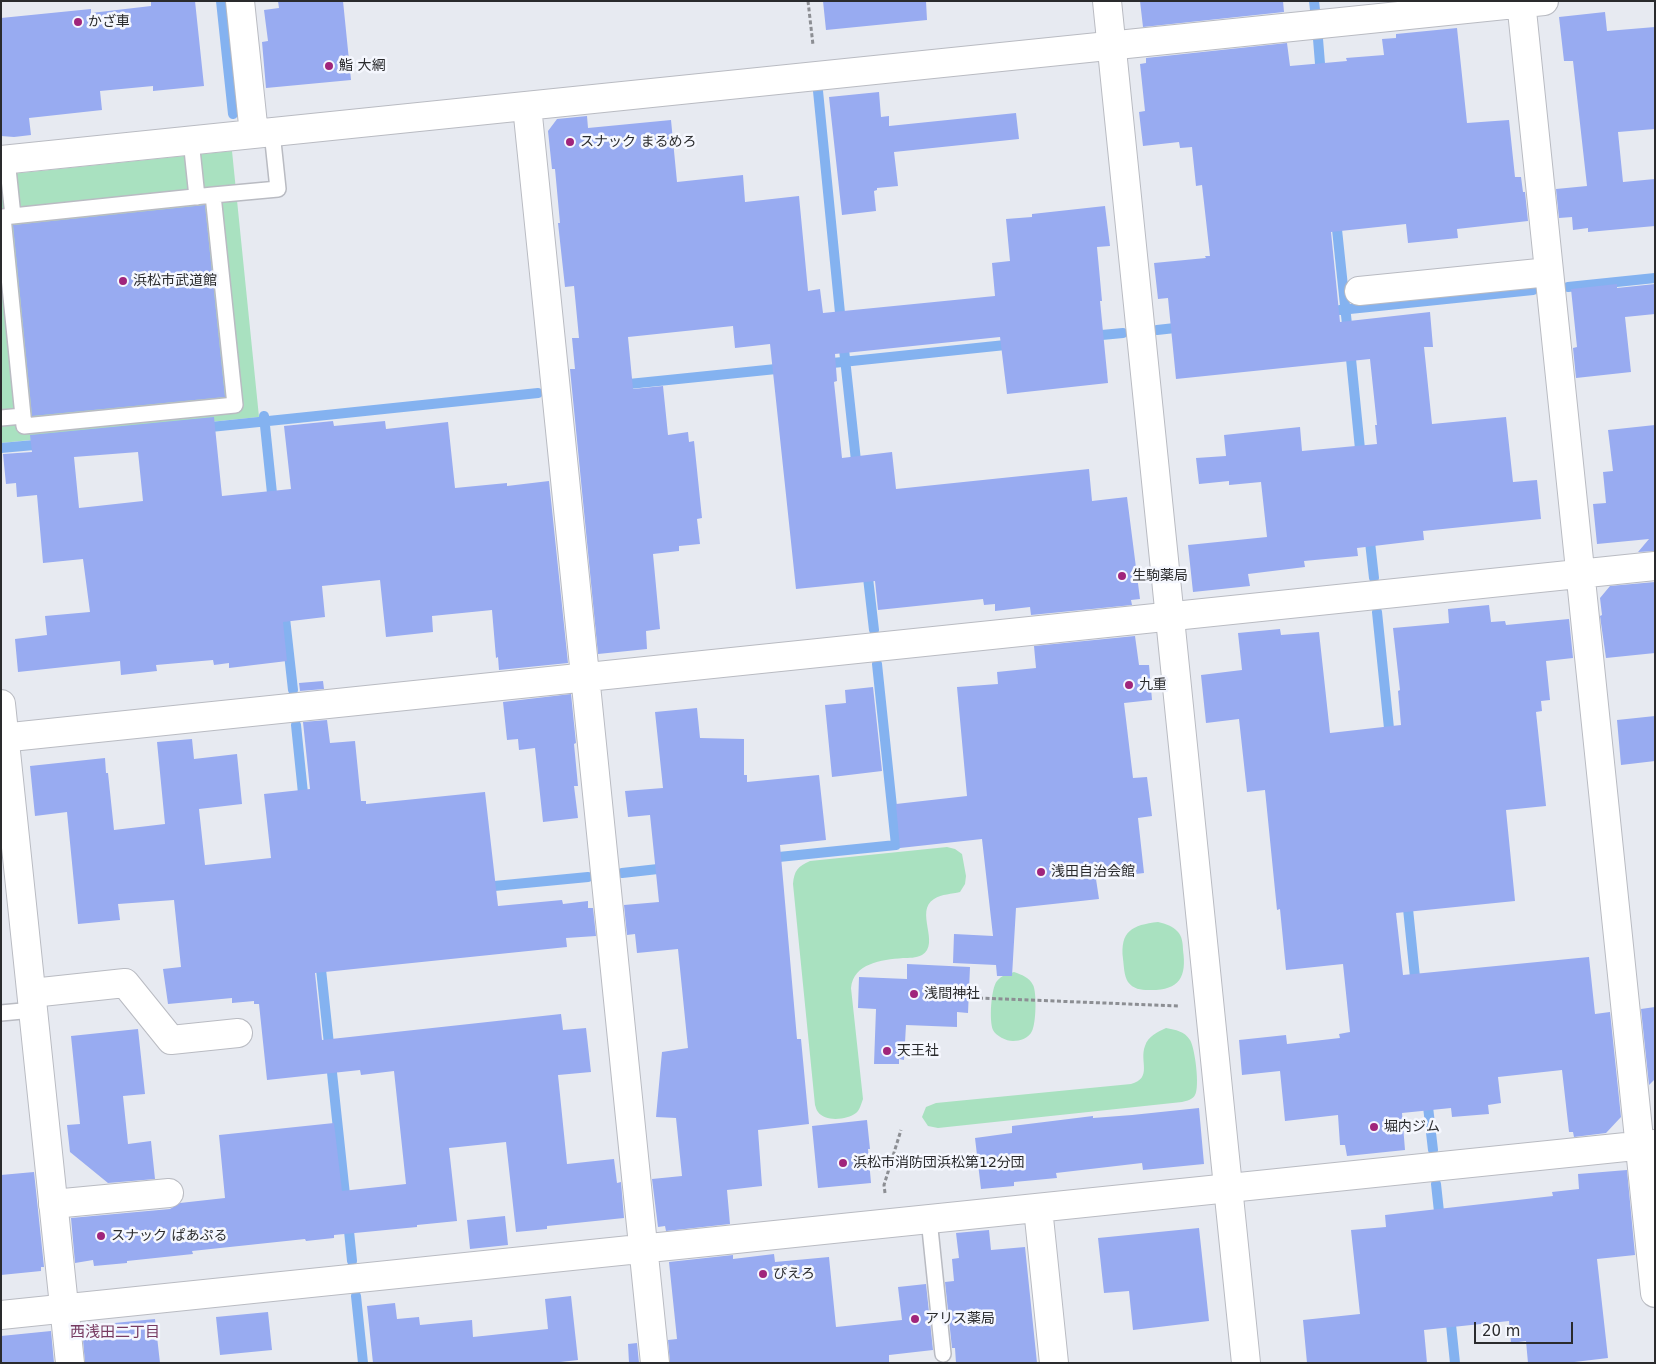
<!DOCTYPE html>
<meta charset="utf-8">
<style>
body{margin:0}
#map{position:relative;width:1656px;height:1364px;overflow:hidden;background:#e7eaf1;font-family:"DejaVu Sans",sans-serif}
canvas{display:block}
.frame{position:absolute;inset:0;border:2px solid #2a2b2d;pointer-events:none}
.scale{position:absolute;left:1474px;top:1322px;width:99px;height:22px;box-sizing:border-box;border:2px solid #2a2b2d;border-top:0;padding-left:6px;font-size:15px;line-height:18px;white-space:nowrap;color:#2a2b2d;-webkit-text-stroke:4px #f5f7fe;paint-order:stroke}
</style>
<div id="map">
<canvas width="1656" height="1364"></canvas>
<div class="frame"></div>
<div class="scale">20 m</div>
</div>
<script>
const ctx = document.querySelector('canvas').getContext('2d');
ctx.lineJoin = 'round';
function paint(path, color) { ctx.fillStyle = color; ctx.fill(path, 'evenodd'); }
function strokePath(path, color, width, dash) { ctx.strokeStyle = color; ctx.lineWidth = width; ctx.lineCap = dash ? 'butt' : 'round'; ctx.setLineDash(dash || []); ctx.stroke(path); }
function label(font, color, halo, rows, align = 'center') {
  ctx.font = font + ' "DejaVu Sans","Noto Sans JP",sans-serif'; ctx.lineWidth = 5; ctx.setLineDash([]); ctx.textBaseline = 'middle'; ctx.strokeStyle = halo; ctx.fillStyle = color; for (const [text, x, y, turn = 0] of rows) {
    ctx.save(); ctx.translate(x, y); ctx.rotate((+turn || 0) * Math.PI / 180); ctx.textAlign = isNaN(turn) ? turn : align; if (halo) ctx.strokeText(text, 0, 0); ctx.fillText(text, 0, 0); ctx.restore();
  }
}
const green = new Path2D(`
 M 232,151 L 259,417 L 1,443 L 1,175 Z
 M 947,847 L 955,849 L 962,854 L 966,876 L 965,884 L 960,892 C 952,894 942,894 934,899 C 914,911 941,944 922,955 C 916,958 909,958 903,958 C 881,960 854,963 851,988 L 863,1099 C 861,1104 860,1110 856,1113 C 847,1120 825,1122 818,1112 C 816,1110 816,1107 815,1105 L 793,884 C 794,871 798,866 810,861 Z
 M 1158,922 C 1166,924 1173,926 1178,932 C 1182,936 1183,944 1183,950 C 1187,978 1179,991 1148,990 C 1141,990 1133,989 1128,982 C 1124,976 1124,966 1123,959 C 1120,931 1132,925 1158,922 Z
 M 1014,972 C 1022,975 1029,977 1033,985 C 1037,992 1036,1024 1032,1031 C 1029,1038 1020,1041 1013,1041 C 1006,1041 996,1036 993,1030 C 989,1021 991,988 997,981 C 1002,975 1008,974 1014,972 Z
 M 1166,1028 C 1176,1030 1184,1031 1190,1040 C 1195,1048 1200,1087 1195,1095 C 1193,1099 1187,1101 1182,1102 L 938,1128 L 928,1126 L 922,1117 L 926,1107 L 936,1103 L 1131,1084 C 1153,1078 1139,1061 1145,1046 C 1148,1036 1158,1032 1166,1028 Z`);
const stream = new Path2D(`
 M 221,1 L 233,114
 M 1314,1 L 1315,10
 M 1318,39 L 1321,76
 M 818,91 L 841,323
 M 1336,220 L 1348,334
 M 1568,287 L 1655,278
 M 1340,310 L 1533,290
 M 1157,330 L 1184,327
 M 1091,336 L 1123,333
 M 843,340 L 857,470
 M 1350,349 L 1361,459
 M 823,364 L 1015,344
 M 619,385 L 786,368
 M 264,416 L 273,503
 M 201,428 L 538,393
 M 1,448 L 45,444
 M 1369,533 L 1374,578
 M 867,569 L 874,630
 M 284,609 L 293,690
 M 1377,612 L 1390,738
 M 296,725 L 304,803
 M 769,858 L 896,845 L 877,664
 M 622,873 L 667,868
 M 484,887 L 588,877
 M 1407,899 L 1416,987
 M 320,960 L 346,1204
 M 1427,1098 L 1433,1150
 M 1436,1184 L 1440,1221
 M 348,1221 L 352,1261
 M 356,1296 L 363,1363
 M 1450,1315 L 1455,1363`);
const building = new Path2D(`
 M 151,1 L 195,1 L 204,86 L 153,91 L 153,86 L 100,91 L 102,110 L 29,118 L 31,135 L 14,137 L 1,136 L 1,18 L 91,9 L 91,13 L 151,6 Z
 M 278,1 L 343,1 L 351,80 L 266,88 L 262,42 L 268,41 L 264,10 L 279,8 Z
 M 823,1 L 926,1 L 927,20 L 826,30 Z
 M 1140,1 L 1283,1 L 1284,12 L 1143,27 Z
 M 1605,12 L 1607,31 L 1655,27 L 1655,129 L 1618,132 L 1623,182 L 1655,179 L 1655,226 L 1588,232 L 1588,228 L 1573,230 L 1572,217 L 1559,218 L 1556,189 L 1587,186 L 1573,61 L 1564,61 L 1559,17 Z
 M 1457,28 L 1467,123 L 1509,120 L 1515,177 L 1521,177 L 1523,192 L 1525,192 L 1528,221 L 1457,229 L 1458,238 L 1408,243 L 1406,224 L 1331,232 L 1340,322 L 1430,312 L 1433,347 L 1424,347 L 1432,424 L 1506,417 L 1513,482 L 1537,480 L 1541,519 L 1423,531 L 1424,540 L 1357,548 L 1358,556 L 1304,561 L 1305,567 L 1248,574 L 1250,586 L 1193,592 L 1188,545 L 1267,537 L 1261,482 L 1229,485 L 1229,481 L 1199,484 L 1196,458 L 1226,456 L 1224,435 L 1300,427 L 1302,451 L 1377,444 L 1375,425 L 1377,425 L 1370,359 L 1176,379 L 1168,298 L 1158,299 L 1154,263 L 1206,258 L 1205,256 L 1210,256 L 1202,185 L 1196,186 L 1192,147 L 1180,148 L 1179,142 L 1143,146 L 1139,112 L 1145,111 L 1140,64 L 1146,63 L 1146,58 L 1287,43 L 1290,66 L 1347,61 L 1346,58 L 1384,55 L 1382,39 L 1396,38 L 1396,34 Z
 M 879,92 L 881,117 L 889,116 L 889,126 L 1016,113 L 1019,139 L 894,152 L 898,186 L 877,188 L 877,190 L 874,191 L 876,211 L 842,215 L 829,97 Z
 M 587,116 L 588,128 L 671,120 L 677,182 L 743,175 L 745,202 L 799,196 L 808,291 L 820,289 L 823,313 L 995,296 L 992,263 L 1010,261 L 1006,219 L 1032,217 L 1032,214 L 1105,206 L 1110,246 L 1097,247 L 1102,301 L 1100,301 L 1108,383 L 1007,394 L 1000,337 L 835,354 L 837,381 L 834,382 L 842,458 L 892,452 L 896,489 L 1089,469 L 1092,501 L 1127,497 L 1140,599 L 1131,600 L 1132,605 L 1031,615 L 1030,607 L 995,611 L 995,604 L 984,605 L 983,599 L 878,610 L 875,581 L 796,589 L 770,344 L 735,348 L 733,326 L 628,337 L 633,389 L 663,386 L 668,435 L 688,432 L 689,442 L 694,441 L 702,518 L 697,519 L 700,544 L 679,546 L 679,551 L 653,554 L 660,629 L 646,631 L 647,649 L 598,654 L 570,369 L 575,369 L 572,338 L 579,338 L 574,286 L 565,287 L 558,223 L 560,223 L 555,169 L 552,169 L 548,131 L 557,119 Z
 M 205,205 L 225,397 L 32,416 L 13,225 Z
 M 1617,284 L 1617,288 L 1655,284 L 1655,314 L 1625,317 L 1631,372 L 1576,378 L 1573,348 L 1577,347 L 1571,289 Z
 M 214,417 L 222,496 L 291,489 L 284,426 L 333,421 L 334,426 L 385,421 L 386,429 L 448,422 L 455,488 L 507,483 L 507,486 L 549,481 L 568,663 L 499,670 L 498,657 L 496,658 L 492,610 L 432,616 L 433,632 L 386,637 L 380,580 L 322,586 L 325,617 L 283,622 L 287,661 L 229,668 L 229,663 L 214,665 L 213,660 L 156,665 L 157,671 L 121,675 L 120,661 L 18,672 L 15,639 L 47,635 L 45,616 L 90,612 L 83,559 L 43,563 L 37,495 L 17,497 L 16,483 L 6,484 L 3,454 L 32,452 L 30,435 ZM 138,452 L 143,501 L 79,508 L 74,457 Z
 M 1655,425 L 1655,551 L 1638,552 L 1649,539 L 1597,544 L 1593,504 L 1606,503 L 1603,472 L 1613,471 L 1608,430 Z
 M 1655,582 L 1655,653 L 1606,658 L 1600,616 L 1602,615 L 1600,598 L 1610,586 Z
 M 1489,605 L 1491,622 L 1505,621 L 1506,625 L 1569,619 L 1573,658 L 1546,661 L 1550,700 L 1541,701 L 1542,711 L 1536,712 L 1546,806 L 1506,810 L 1515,901 L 1396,913 L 1403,975 L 1589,957 L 1595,1014 L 1610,1012 L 1621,1117 L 1606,1133 L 1574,1137 L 1573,1132 L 1569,1132 L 1562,1070 L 1498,1077 L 1501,1103 L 1488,1105 L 1489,1114 L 1452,1117 L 1451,1108 L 1402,1113 L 1405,1150 L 1347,1156 L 1345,1145 L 1340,1145 L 1338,1115 L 1285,1121 L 1280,1071 L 1242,1075 L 1239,1040 L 1286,1035 L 1287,1044 L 1340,1038 L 1339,1034 L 1350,1032 L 1343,964 L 1286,970 L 1280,909 L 1277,910 L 1265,790 L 1247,792 L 1239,719 L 1206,723 L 1201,675 L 1242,670 L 1238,633 L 1280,629 L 1281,635 L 1319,632 L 1330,733 L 1401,725 L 1398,691 L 1400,690 L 1393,628 L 1449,623 L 1448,609 Z
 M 1135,636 L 1139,665 L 1149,665 L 1152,700 L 1124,703 L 1133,778 L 1147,777 L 1152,816 L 1138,818 L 1144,873 L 1096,879 L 1099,899 L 1016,908 L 1012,976 L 997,976 L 996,965 L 953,963 L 954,934 L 993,936 L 982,839 L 900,848 L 896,804 L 967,796 L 957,687 L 998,684 L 997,672 L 1036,668 L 1034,646 Z
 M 323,681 L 324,689 L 300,691 L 299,683 Z
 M 873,687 L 882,771 L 832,777 L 825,705 L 846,703 L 845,690 Z
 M 571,694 L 576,743 L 574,744 L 578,786 L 574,786 L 578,818 L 543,822 L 535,748 L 519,750 L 518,739 L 507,740 L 503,702 Z
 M 697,708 L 700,738 L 744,739 L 744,775 L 747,775 L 747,782 L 819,775 L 826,840 L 780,845 L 797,1039 L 801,1039 L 809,1124 L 758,1130 L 762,1186 L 727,1190 L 730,1224 L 666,1231 L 665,1226 L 658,1227 L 652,1179 L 682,1176 L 676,1118 L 656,1117 L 662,1052 L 688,1048 L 678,949 L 637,953 L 635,934 L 627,935 L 624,905 L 659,902 L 650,815 L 628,817 L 625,791 L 663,788 L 655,712 Z
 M 1655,716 L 1655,761 L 1621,765 L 1617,720 Z
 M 327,720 L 330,743 L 355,741 L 361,801 L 366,801 L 366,804 L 485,792 L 498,906 L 562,900 L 563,904 L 588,901 L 588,908 L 593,908 L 596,936 L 566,938 L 567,947 L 315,973 L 322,1040 L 561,1014 L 563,1030 L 586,1028 L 591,1072 L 558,1075 L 567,1164 L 614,1159 L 617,1183 L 621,1182 L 624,1218 L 547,1226 L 547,1229 L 516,1232 L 506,1142 L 449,1148 L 457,1221 L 417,1225 L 417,1227 L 334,1235 L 334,1238 L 306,1241 L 305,1239 L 192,1251 L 193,1254 L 127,1261 L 127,1263 L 94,1266 L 93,1260 L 75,1263 L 71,1218 L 170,1209 L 180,1203 L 225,1198 L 219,1135 L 334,1123 L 342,1191 L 406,1184 L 394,1071 L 361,1075 L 360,1070 L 267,1080 L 259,1004 L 254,1004 L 254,1001 L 232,1003 L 232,998 L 168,1004 L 163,969 L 181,967 L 174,900 L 118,904 L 120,920 L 78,924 L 67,812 L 35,816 L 30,766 L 105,758 L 106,773 L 108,773 L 114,830 L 165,824 L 157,742 L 192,739 L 194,759 L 237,754 L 242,804 L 199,809 L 205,865 L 271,858 L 264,794 L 310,789 L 303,722 Z
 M 907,964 L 970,967 L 968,1013 L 957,1012 L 957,1027 L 906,1025 L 904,1060 L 899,1059 L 899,1064 L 874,1064 L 876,1009 L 858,1008 L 859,977 L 907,979 Z
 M 1655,1007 L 1655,1079 L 1649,1085 L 1641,1009 Z
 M 138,1029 L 145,1094 L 123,1096 L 128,1144 L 151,1141 L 155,1179 L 108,1183 L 70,1152 L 67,1125 L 80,1124 L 71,1036 Z
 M 1199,1108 L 1204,1164 L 1143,1170 L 1142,1163 L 1056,1173 L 1057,1178 L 1014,1182 L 1014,1186 L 981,1189 L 975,1138 L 1012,1133 L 1012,1126 L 1093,1116 L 1093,1118 L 1132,1115 Z
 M 867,1120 L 870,1149 L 868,1149 L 871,1183 L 818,1188 L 812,1126 Z
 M 1627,1170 L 1635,1255 L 1597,1259 L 1608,1358 L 1566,1363 L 1528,1363 L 1526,1341 L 1511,1343 L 1509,1321 L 1424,1330 L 1427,1363 L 1307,1363 L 1303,1320 L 1360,1314 L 1351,1230 L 1386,1227 L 1385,1215 L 1553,1196 L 1552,1192 L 1579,1189 L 1578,1174 Z
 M 34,1172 L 44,1267 L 41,1267 L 41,1271 L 1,1275 L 1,1175 Z
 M 505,1216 L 508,1245 L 470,1249 L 467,1220 Z
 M 1199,1228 L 1209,1321 L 1133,1330 L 1129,1291 L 1104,1293 L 1098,1238 Z
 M 989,1230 L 991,1250 L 1025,1247 L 1037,1363 L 956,1363 L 955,1348 L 952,1348 L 945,1282 L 954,1281 L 952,1259 L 959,1258 L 956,1233 Z
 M 774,1254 L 775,1262 L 829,1257 L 836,1327 L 902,1320 L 898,1287 L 926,1284 L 933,1350 L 889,1355 L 889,1363 L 670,1363 L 668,1340 L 677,1339 L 669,1262 L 733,1255 L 733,1259 Z
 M 571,1296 L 578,1360 L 552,1363 L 373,1363 L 367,1306 L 395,1303 L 397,1319 L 419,1317 L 420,1325 L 472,1320 L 473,1337 L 548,1329 L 545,1299 Z
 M 268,1312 L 272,1350 L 220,1355 L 216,1317 Z
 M 155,1319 L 160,1363 L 85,1363 L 82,1328 L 84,1326 Z
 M 51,1331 L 54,1363 L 1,1363 L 1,1336 Z
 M 637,1343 L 639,1363 L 629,1363 L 628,1344 Z`);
const path = new Path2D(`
 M 808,1 L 813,45
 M 979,998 L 1179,1006
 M 885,1193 L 884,1185 L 901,1130`);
const lane = new Path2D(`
 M 191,140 L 197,197
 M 7,159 L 13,216
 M 213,195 L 235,405 L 24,426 L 3,217 Z
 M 213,195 L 278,189 L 272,132
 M 1,418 L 23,416
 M 1,1013 L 33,1010
 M 929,1219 L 943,1354`);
const street = new Path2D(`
 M 240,1 L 254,134
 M 1521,1 L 1655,1293
 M 527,106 L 655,1363
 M 1,160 L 1544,1
 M 1359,291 L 1549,272
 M 1,738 L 1655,566
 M 32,993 L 125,983 L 171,1040 L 238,1033
 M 53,1204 L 169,1193
 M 1038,1208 L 1054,1363
 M 1,1315 L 1655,1144`);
const secondary = new Path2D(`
 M 1107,1 L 1246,1363
 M 1,704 L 70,1363`);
const markers = [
 [78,22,5,"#a0257b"],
 [329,66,5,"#a0257b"],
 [570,142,5,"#a0257b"],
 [123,281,5,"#a0257b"],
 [1122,576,5,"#a0257b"],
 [1129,685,5,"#a0257b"],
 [1041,872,5,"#a0257b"],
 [914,994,5,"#a0257b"],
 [887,1051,5,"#a0257b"],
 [1374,1127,5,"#a0257b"],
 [843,1163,5,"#a0257b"],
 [101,1236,5,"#a0257b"],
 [763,1274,5,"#a0257b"],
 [915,1319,5,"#a0257b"]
];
const poiNames = [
 ["かざ車",88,22],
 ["鮨 大網",339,66],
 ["スナック まるめろ",580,142],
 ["浜松市武道館",133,281],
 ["生駒薬局",1132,576],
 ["九重",1139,685],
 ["浅田自治会館",1051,872],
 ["浅間神社",924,994],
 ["天王社",897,1051],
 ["堀内ジム",1384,1127],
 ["浜松市消防団浜松第12分団",853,1163],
 ["スナック ぱあぷる",111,1236],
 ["ぴえろ",773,1274],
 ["アリス薬局",925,1319]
];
const neighbourhoodNames = [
 ["西浅田二丁目",115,1333]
];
paint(green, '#a9e1c0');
strokePath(stream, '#84b2f0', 10);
paint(building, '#98abf1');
strokePath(lane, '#b9bbc2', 18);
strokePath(street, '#b9bbc2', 30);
strokePath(secondary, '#b9bbc2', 30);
strokePath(path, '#8c8e93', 3, [4, 2.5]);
strokePath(lane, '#fff', 15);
strokePath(street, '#fff', 28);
strokePath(secondary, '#fff', 28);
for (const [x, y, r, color] of markers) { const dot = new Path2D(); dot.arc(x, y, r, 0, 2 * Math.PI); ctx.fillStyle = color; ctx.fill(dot); strokePath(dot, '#f5f7fe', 2); }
label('14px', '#2a2b2d', '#f5f7fe', poiNames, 'left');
label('15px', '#773a61', '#f5f7fe', neighbourhoodNames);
</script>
